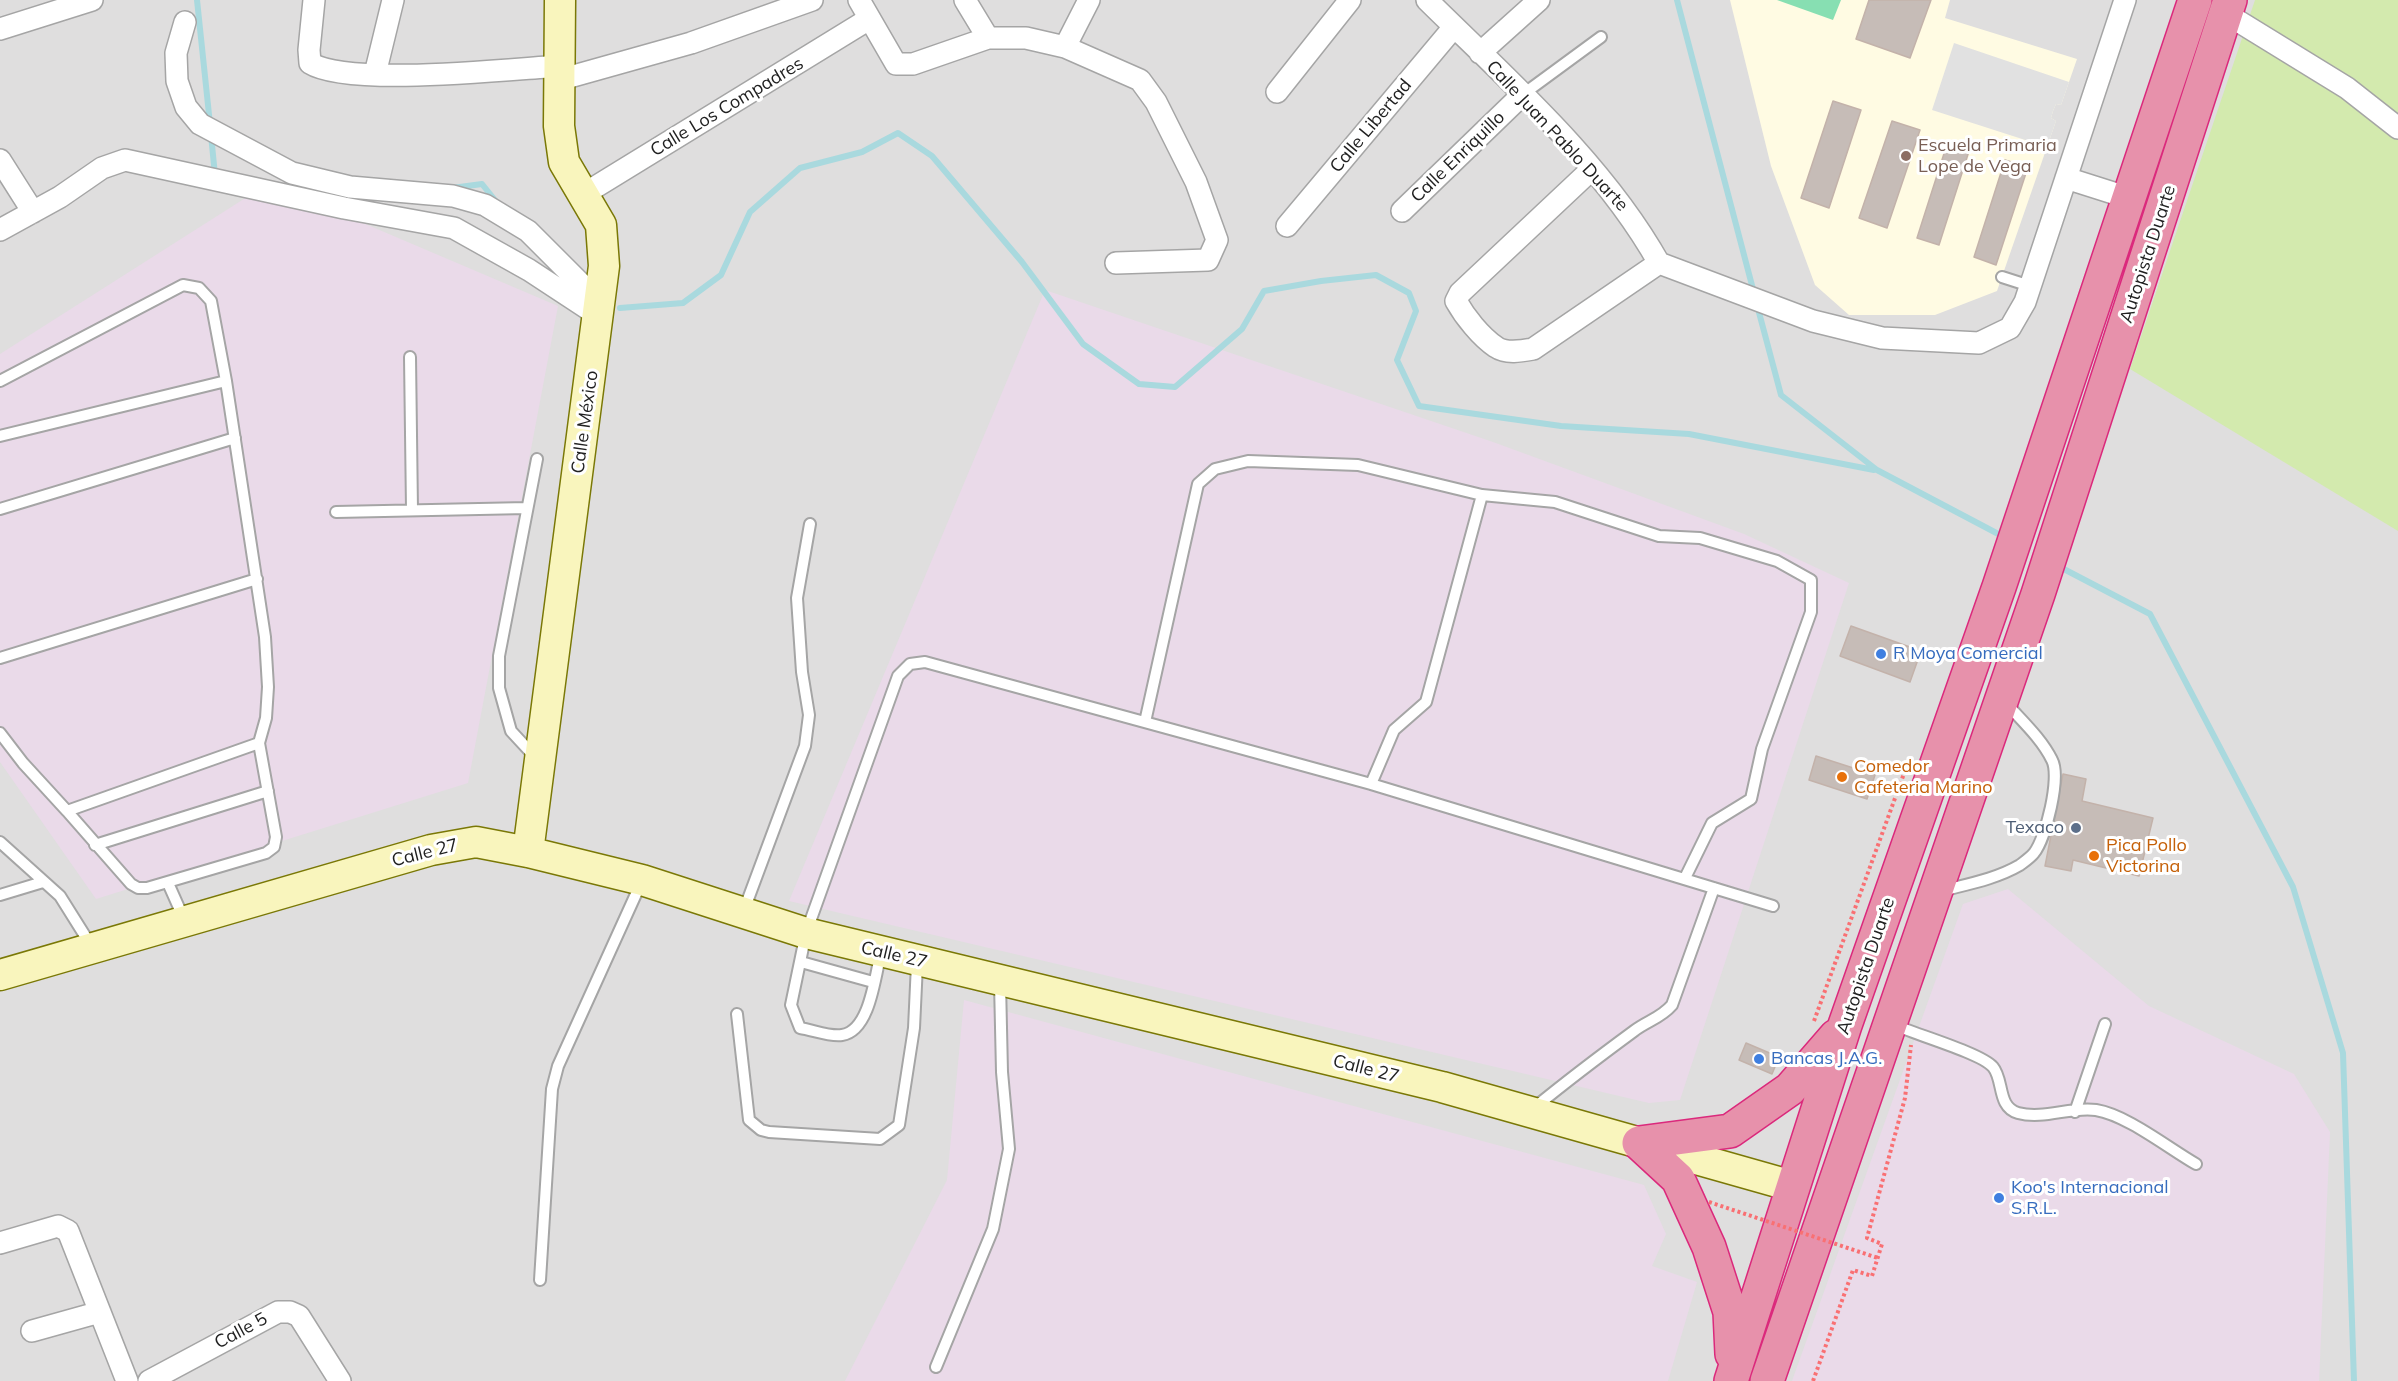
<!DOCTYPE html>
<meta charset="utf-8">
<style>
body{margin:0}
canvas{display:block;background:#f1ede8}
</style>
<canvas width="2398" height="1381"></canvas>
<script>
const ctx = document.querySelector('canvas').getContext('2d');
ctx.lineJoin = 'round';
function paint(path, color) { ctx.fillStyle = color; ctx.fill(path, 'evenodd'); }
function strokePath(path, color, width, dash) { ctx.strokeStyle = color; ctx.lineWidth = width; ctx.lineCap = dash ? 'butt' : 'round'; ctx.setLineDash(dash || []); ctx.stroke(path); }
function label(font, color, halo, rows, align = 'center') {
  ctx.font = font + ' Mulish,sans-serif'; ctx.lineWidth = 6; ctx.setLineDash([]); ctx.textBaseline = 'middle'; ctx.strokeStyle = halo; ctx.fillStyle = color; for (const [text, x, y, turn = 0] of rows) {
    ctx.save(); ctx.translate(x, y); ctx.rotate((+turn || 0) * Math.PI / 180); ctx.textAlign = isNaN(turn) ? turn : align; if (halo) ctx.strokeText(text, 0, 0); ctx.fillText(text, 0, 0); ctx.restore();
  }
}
const residential = new Path2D(`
 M 0,0 L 2398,0 L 2398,1381 L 0,1381 Z`);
const industrial = new Path2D(`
 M 269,183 L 558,306 L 468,783 L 96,899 L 0,762 L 0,354 Z
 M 1045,290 L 1493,442 L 1744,534 L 1849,583 L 1680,1100 L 1649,1103 L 789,901 Z
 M 2008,889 L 2149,1006 L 2294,1074 L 2330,1132 L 2319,1381 L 1792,1381 L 1963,904 Z
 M 964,1000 L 1644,1185 L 1666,1234 L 1652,1266 L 1697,1282 L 1668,1381 L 845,1381 L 947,1180 Z`);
const education = new Path2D(`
 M 1730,0 L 1950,0 L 1945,18 L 2077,59 L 2061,105 L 2056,104 L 2053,111 L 2051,118 L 2056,121 L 1997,291 L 1935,315 L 1849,315 L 1815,285 L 1771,166 Z`);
const grass = new Path2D(`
 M 2255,0 L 2398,0 L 2398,531 L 2130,369 Z`);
const pitch = new Path2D(`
 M 1777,0 L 1841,0 L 1833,20 Z`);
const parking = new Path2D(`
 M 1954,43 L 2069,82 L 2061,105 L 2056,104 L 2053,111 L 2051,118 L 2056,121 L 2047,147 L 1932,110 Z`);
const stream = new Path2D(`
 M 197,0 L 210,124
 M 1677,0 L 1754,293
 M 211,135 L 215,175
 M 452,188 L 482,184 L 498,204
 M 1757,305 L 1781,395 L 1877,470 L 2004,537
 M 620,308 L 683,303 L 721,275 L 750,212 L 800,168 L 862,152 L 898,133 L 932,156 L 1022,262 L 1083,344 L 1139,384 L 1175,387 L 1242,329 L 1264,291 L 1321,281 L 1376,275 L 1409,293 L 1416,311 L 1397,360 L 1419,406 L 1561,426 L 1689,434 L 1874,470
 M 2058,566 L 2150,614 L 2293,887 L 2343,1053 L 2354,1381`);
const building = new Path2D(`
 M 1869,0 L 1931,0 L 1910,58 L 1856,39 Z
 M 1833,101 L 1861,110 L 1829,208 L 1801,198 Z
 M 1892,121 L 1920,130 L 1887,228 L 1859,218 Z
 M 1948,141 L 1970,148 L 1939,245 L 1917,238 Z
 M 2005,160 L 2028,167 L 1996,265 L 1974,257 Z
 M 1851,626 L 1921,651 L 1910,682 L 1840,656 Z
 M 1816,756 L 1875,775 L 1867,799 L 1809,780 Z
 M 2063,774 L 2086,779 L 2082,801 L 2153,818 L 2139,876 L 2073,860 L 2071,871 L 2045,866 Z
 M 1746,1043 L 1779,1057 L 1772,1074 L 1739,1060 Z`);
const path = new Path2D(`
 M 1814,1021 L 1906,768
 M 1813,1381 L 1853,1270 L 1872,1276 L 1882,1244 L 1867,1238 L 1905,1098 L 1911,1045`);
const lane = new Path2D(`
 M 1522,95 L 1601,37
 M 2002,277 L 2030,286
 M 410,357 L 412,510
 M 0,381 L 183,285 L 199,288 L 211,301 L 226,381 L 265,637 L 268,687 L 266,718 L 259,743
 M 0,436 L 226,381
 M 0,509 L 235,438
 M 336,512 L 527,508
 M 0,658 L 257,579
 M 1145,722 L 1198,484 L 1215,469 L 1248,461 L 1358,465 L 1482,495 L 1555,502 L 1659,536 L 1700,538 L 1777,561 L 1811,580 L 1811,612 L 1762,749 L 1751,799 L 1712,823 L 1685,878
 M 0,733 L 23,763 L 67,811
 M 259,743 L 276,837 L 274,847 L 266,853 L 147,888 L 138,888 L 131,884 L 67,811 Z
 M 536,758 L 511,731 L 499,688 L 499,656 L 537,459
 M 1371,784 L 1394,730 L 1426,702 L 1482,495
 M 0,842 L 60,896 L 92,947
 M 95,845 L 268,791
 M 168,883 L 184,919
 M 1941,891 C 1968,884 1996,879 2020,865 C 2024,862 2031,857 2034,853 C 2046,838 2061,777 2052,760 C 2041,738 2022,721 2006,703
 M 0,895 L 43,882
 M 744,910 L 805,746 L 809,715 L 802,672 L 797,598 L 810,524
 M 881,952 C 875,976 870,1031 842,1035 C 830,1037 813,1030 800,1028 L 791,1005 L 806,933 L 898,676 L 910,664 L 925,662 L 1371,784 L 1773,906
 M 801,962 L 873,982
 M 737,1014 L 749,1120 L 761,1130 L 769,1132 L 880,1139 L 899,1125 L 914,1028 L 917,964
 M 1892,1024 C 1914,1034 1981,1053 1993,1067 C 2004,1080 1997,1107 2018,1113 C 2044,1120 2071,1106 2096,1110 C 2127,1115 2168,1148 2196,1164
 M 1534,1108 C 1567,1081 1600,1056 1634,1031 C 1647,1021 1661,1018 1672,1005 L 1714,888
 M 2075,1112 L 2105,1024
 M 540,1280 L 552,1089 L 558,1066 L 641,883
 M 936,1367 L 993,1229 L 1009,1149 L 1002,1072 L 1000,983`);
const street = new Path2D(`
 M 314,0 L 309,50 L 310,63 C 348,87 510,69 560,66
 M 859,0 L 896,64 L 913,64 L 988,38 L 1026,38 L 1065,47 L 1140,80 L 1156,102 L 1196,182 L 1217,240 L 1208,260 L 1116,263
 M 965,0 L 988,38
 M 1427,0 C 1508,80 1603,163 1659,263 L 1813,321 L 1882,338 L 1979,343 L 2010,328 L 2025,302 L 2125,0
 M 2225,13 L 2347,88 L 2398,128
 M 185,22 L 176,53 L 177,81 L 186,107 L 200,124 L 292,173 L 350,187 L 453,196 L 485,205 L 528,231 L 600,303
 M 0,29 L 92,0
 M 1065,47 L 1089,0
 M 1480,53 L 1539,0
 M 375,74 L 393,0
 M 559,80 L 691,43 L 812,0
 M 1277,92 L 1350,0
 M 0,160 L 33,212
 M 1592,169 L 1460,293 L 1456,301 C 1465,317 1481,337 1496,347 C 1506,354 1522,351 1533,349 L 1659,263
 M 2066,178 L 2129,198
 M 584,194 L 869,19
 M 1402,211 L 1522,95
 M 1287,226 L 1454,27
 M 0,230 L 60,197 L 102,168 L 125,160 L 344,208 L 454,228 L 529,270 L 599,316
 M 0,1243 L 58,1226 L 68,1231 L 127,1381
 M 32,1331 L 100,1312
 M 149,1381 L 278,1312 L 290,1312 L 299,1316 L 340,1381`);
const secondary = new Path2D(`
 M 528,852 L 604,266 L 601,225 L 564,162 L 559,126 L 560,0
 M 0,975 L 431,850 L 476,842 L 528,852 L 642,880 L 806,933 L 1442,1087 L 1792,1186`);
const highway = new Path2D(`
 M 1639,1143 L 1678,1179 L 1709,1247 L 1730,1312 L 1732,1354
 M 1639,1143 L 1730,1131 L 1790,1089 L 1836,1036
 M 1731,1381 L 1845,1025 L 1999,587 L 2195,0
 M 1767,1381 L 2038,594 L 2230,0`);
const pathBridge = new Path2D(`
 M 1709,1202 L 1878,1258`);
const markers = [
 [1906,156,6,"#8d6e63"],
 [1881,654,6,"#3f7fe0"],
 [1842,777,6,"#e8710a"],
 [2076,828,6,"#5c6f8a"],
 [2094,856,6,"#e8710a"],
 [1759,1059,6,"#3f7fe0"],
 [1999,1198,6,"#3f7fe0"]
];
const streetNames = [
 ["Calle Los Compadres",727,107,-31],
 ["Calle Libertad",1371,126,-50],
 ["Calle Juan Pablo Duarte",1557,136,47],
 ["Calle Enriquillo",1458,157,-44],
 ["Autopista Duarte",2148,254,-72],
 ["Calle México",585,422,-82],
 ["Calle 27",425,853,-14],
 ["Calle 27",894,955,13],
 ["Autopista Duarte",1866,966,-71],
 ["Calle 27",1366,1069,14],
 ["Calle 5",241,1331,-28]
];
const educationNames = [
 ["Escuela Primaria",1918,146],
 ["Lope de Vega",1918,167]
];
const shopNames = [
 ["R Moya Comercial",1893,654],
 ["Bancas J.A.G.",1771,1059],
 ["Koo's Internacional",2011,1188],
 ["S.R.L.",2011,1209]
];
const foodNames = [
 ["Comedor",1854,767],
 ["Cafeteria Marino",1854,788],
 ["Pica Pollo",2106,846],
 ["Victorina",2106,867]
];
const serviceNames = [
 ["Texaco",2064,828]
];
paint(residential, '#dfdede');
paint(industrial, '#eadae9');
paint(education, '#fffbe3');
paint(grass, '#d3eaae');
paint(pitch, '#87dfb2');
paint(parking, '#e1e1e1');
strokePath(stream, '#a9d9de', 6);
paint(building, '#c6bcb7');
strokePath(building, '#c3b2aa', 1.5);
strokePath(lane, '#a5a5a5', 14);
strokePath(street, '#a5a5a5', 24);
strokePath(secondary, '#7a7806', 33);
strokePath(highway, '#db297c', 36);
strokePath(path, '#f97073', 4, [3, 3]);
strokePath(lane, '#fff', 10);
strokePath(street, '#fff', 21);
strokePath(secondary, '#f9f5bd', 30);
strokePath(highway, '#e791ab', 33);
strokePath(pathBridge, '#f97073', 4, [3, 3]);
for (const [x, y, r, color] of markers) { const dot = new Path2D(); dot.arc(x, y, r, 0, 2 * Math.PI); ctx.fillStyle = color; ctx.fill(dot); strokePath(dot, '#fff', 2); }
label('18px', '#212121', '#fff', streetNames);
label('18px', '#785e54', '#fff', educationNames, 'left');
label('18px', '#366cbe', '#fff', shopNames, 'left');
label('18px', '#c56008', '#fff', foodNames, 'left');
label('18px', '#4e5e75', '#fff', serviceNames, 'right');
</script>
